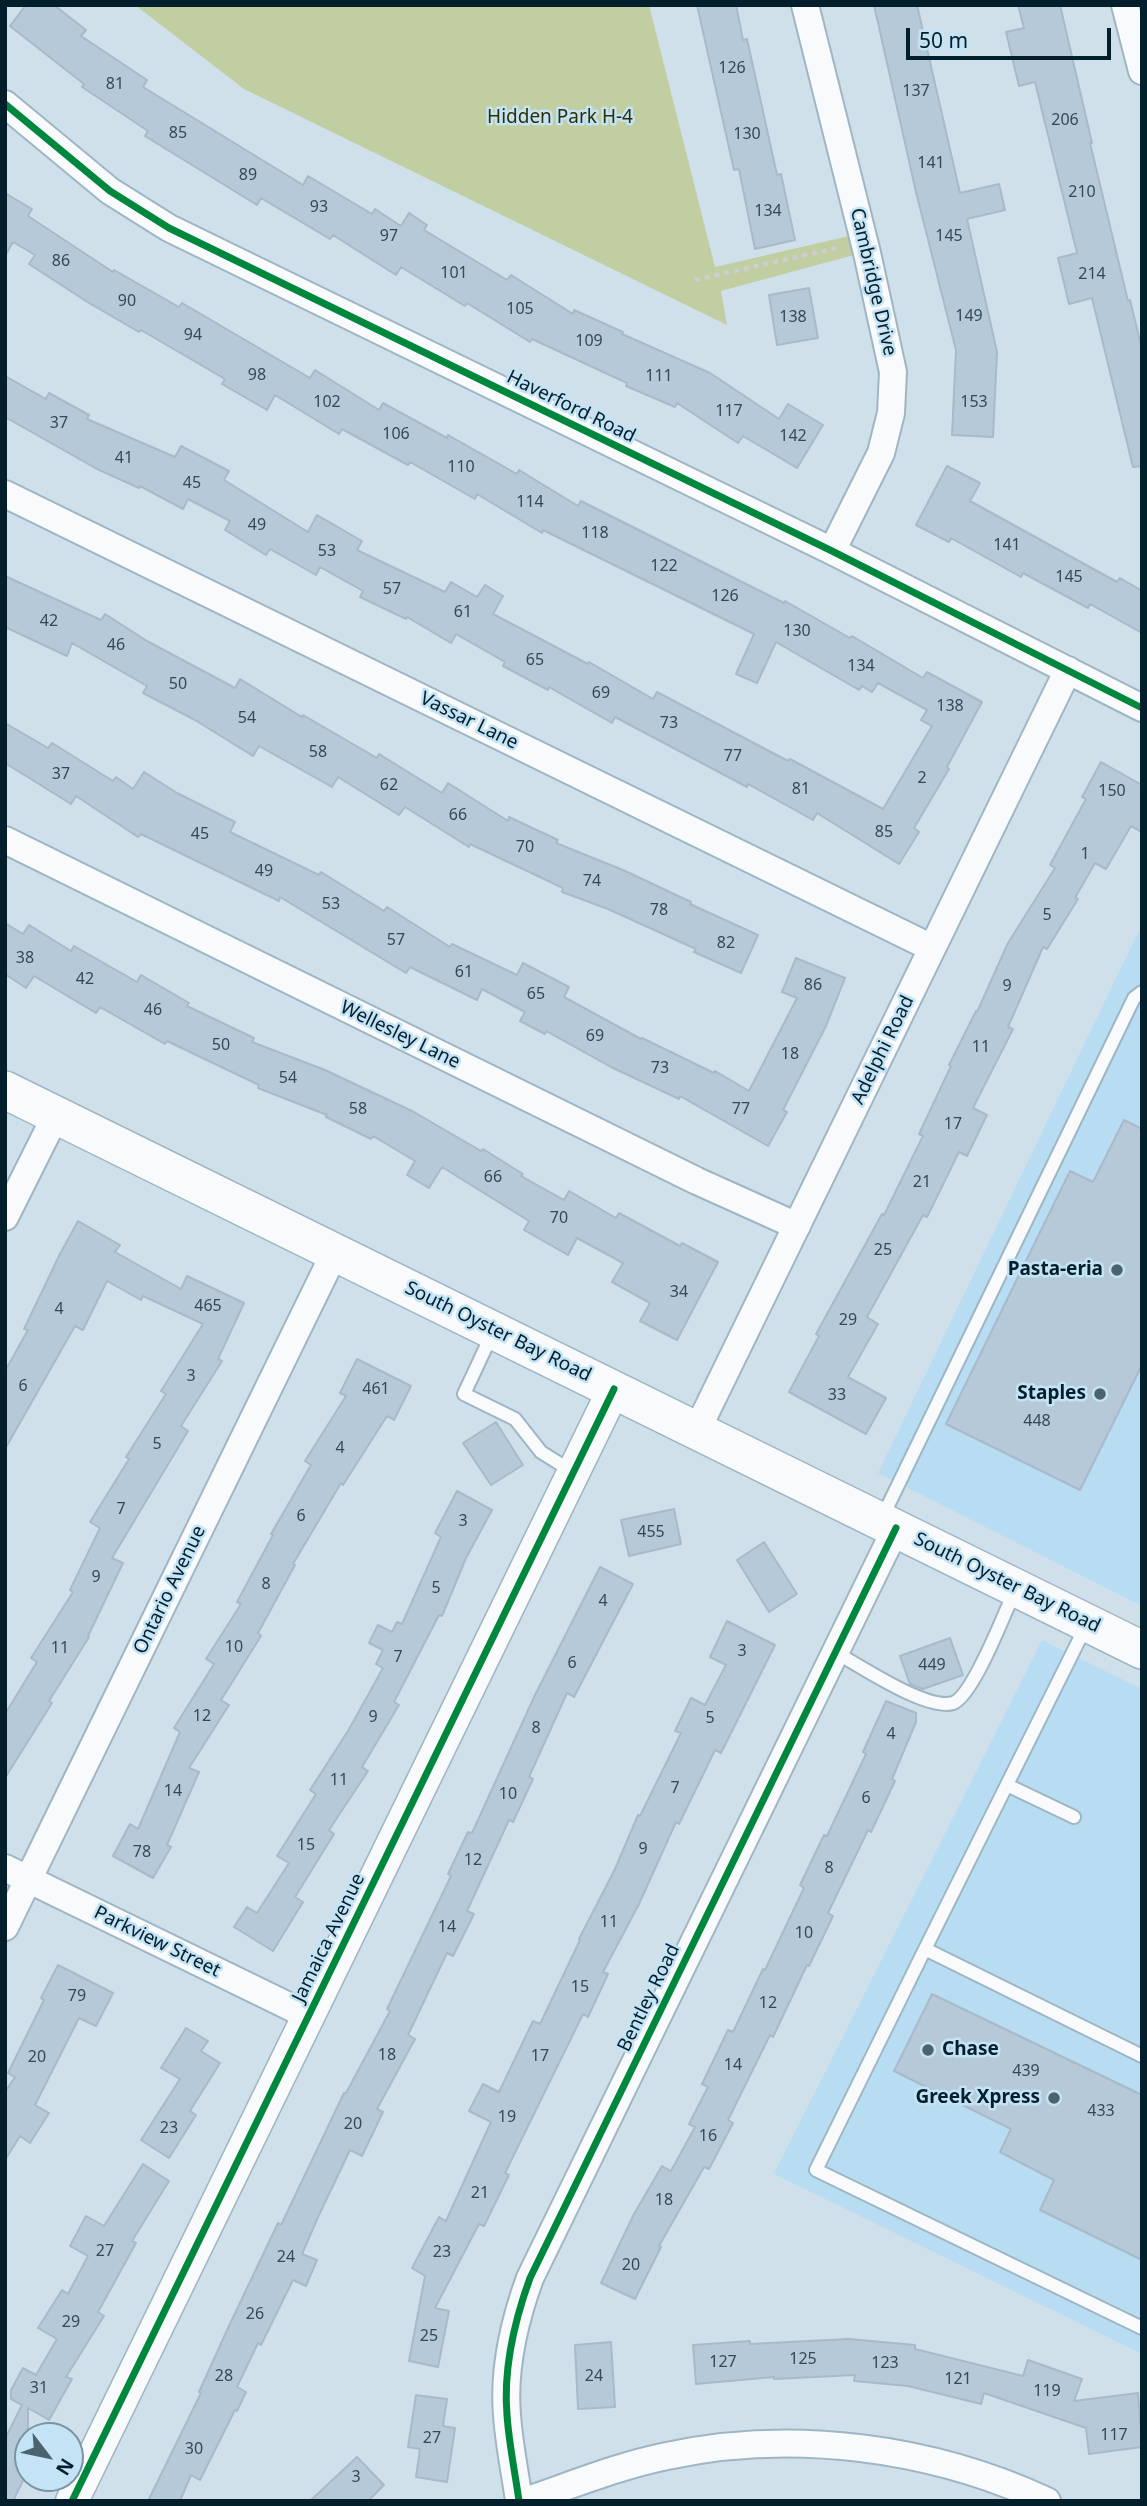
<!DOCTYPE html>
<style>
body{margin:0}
#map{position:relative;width:1147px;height:2506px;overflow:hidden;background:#cfe0eb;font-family:"Noto Sans",sans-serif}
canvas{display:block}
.frame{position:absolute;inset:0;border:7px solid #041f2c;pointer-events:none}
.north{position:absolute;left:14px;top:2422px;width:70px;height:70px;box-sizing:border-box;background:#c4e4f6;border:2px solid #7795a5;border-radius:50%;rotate:122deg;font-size:19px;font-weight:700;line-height:28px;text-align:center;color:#041f2c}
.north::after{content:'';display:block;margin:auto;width:24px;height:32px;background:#4b636f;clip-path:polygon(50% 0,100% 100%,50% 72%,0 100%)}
.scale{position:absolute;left:906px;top:28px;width:205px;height:32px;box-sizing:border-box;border:4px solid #041f2c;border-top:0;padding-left:9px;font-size:21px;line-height:24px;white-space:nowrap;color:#041f2c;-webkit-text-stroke:5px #c4e4f6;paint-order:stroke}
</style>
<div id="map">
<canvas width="1147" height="2506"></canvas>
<div class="frame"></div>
<div class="north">N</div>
<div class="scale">50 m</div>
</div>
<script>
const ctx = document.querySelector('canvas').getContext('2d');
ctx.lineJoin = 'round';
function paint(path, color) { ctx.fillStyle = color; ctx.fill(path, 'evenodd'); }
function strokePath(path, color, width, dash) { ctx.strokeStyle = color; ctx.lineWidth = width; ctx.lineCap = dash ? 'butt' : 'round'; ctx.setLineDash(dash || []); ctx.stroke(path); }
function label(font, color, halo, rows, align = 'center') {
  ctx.font = font + ' "Noto Sans",sans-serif'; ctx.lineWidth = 5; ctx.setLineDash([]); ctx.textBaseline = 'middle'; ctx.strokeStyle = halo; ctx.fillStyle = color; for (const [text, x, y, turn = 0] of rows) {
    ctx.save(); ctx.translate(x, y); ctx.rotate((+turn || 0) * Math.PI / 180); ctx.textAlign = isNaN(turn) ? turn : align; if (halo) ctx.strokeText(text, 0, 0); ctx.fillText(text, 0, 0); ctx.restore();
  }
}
const built = new Path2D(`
 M 1142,924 L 1142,1606 L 878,1473 Z
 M 1042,1640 L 1142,1689 L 1142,2354 L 774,2174 Z`);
const green = new Path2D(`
 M 135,5 L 649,5 L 715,267 L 849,236 L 854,255 L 721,291 L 727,325 L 244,89 Z`);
const building = new Path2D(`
 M 26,5 L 54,5 L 86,30 L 81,36 L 147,80 L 143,87 L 303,185 L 308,176 L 372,214 L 375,209 L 401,226 L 409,213 L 427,225 L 424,230 L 507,280 L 511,275 L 573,314 L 574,310 L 623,332 L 622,334 L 710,373 L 779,419 L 788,404 L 823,425 L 797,468 L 743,436 L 738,443 L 677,403 L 675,407 L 626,386 L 627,383 L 532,339 L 530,342 L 467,303 L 465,306 L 401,267 L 396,275 L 333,235 L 330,239 L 261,198 L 257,205 L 145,136 L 148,131 L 82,87 L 84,84 L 10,26 Z
 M 697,5 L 736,5 L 743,40 L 747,39 L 777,175 L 781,174 L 795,240 L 755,249 L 739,169 L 734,170 Z
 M 874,5 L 917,5 L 960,193 L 999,184 L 1005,210 L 967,219 L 997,352 L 993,437 L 952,435 L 956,350 L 916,192 Z
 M 1018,5 L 1060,5 L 1092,143 L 1090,143 L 1128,301 L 1130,300 L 1142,349 L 1142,466 L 1133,467 L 1092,298 L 1069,304 L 1058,258 L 1077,253 L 1035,82 L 1019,86 L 1006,32 L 1024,28 Z
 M 5,193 L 32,209 L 28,216 L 113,272 L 114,270 L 179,307 L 182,303 L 310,378 L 315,370 L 379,410 L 383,403 L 447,438 L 448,435 L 517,474 L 519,470 L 578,506 L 581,501 L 784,603 L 785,601 L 850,638 L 852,636 L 923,678 L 927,672 L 982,702 L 947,767 L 949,769 L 914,828 L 919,832 L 899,864 L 817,813 L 813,820 L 748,784 L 747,787 L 615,717 L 612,723 L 549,687 L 548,690 L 503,666 L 505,662 L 456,634 L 451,643 L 407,617 L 406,619 L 360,597 L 363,591 L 320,567 L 316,575 L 270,549 L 266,555 L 225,530 L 230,521 L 188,499 L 183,509 L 140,486 L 139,488 L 97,469 L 5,417 L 5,376 L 46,399 L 49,393 L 89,415 L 87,419 L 175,457 L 181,446 L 229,471 L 224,480 L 308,532 L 317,515 L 362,541 L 357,550 L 445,592 L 451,582 L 477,597 L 485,585 L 503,596 L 493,614 L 588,664 L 589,662 L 653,699 L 657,692 L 788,761 L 790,759 L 883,809 L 932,726 L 921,720 L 927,710 L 878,683 L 872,692 L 862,686 L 859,690 L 776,642 L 757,683 L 736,674 L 754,634 L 543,530 L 542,533 L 477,494 L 475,499 L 410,462 L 408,465 L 342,429 L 339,434 L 275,395 L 267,410 L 222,384 L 225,379 L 141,330 L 139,332 L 89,303 L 29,264 L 35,255 L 13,242 L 5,256 Z
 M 809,288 L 818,338 L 777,345 L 769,295 Z
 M 947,466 L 980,483 L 970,501 L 1117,582 L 1120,578 L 1142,591 L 1142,633 L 1090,604 L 1088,608 L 1023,573 L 1021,577 L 951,538 L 949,542 L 916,525 Z
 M 5,576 L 101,620 L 105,614 L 147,641 L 235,688 L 240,679 L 302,717 L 303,715 L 377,758 L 379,754 L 442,793 L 448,783 L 508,821 L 509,817 L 558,840 L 556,843 L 623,870 L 691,902 L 690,904 L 758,935 L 741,973 L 694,952 L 696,949 L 608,909 L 562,892 L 563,888 L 470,844 L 469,847 L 405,807 L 399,815 L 338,777 L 332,787 L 259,746 L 253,756 L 195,720 L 143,693 L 147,686 L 72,643 L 67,656 L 5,627 Z
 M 5,723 L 48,748 L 52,743 L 113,781 L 116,777 L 133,789 L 144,772 L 177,793 L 235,822 L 230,832 L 319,875 L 321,872 L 384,911 L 387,907 L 450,947 L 452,944 L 517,975 L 523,963 L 569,987 L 564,997 L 641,1039 L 642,1038 L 714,1073 L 715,1071 L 749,1091 L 797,998 L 782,992 L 796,958 L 845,978 L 826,1026 L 783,1110 L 787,1112 L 768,1146 L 680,1096 L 679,1099 L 611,1067 L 546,1031 L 545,1034 L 520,1021 L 525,1012 L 482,989 L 477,1000 L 410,967 L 406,973 L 280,897 L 279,901 L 141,834 L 138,837 L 76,796 L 71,804 L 5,763 Z
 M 1101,762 L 1142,785 L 1142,832 L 1131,826 L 1106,869 L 1095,863 L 1075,898 L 1078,899 L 1047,949 L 1043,947 L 1008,1027 L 1013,1029 L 973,1108 L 987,1115 L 967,1156 L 959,1152 L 927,1217 L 923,1215 L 867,1317 L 878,1324 L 848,1377 L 886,1398 L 866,1434 L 789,1392 L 819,1336 L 816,1334 L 882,1214 L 884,1215 L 923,1136 L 919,1134 L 951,1066 L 949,1065 L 976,1011 L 977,1012 L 1008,943 L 1055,868 L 1050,865 L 1086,799 L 1082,797 Z
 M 5,923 L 23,934 L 29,925 L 71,951 L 74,946 L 137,982 L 141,975 L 189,1003 L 187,1006 L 254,1038 L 252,1042 L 325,1070 L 414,1112 L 481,1151 L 483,1149 L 523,1174 L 521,1176 L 564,1200 L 569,1191 L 616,1218 L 619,1213 L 680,1246 L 682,1243 L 718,1262 L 677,1340 L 640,1321 L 650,1303 L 612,1282 L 623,1263 L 577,1238 L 568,1255 L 524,1230 L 529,1221 L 442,1167 L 429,1188 L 407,1175 L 415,1161 L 373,1136 L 371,1139 L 326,1117 L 327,1115 L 258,1088 L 259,1085 L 167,1041 L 165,1044 L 100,1007 L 96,1013 L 34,976 L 26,988 L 5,974 Z
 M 1124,1120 L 1142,1129 L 1142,1365 L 1080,1490 L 946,1424 L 1070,1171 L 1093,1182 Z
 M 78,1221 L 120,1245 L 115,1252 L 181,1289 L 187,1276 L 244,1303 L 218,1359 L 222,1361 L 181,1426 L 188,1431 L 112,1558 L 123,1563 L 88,1636 L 89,1637 L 49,1701 L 52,1703 L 5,1778 L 5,1714 L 37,1662 L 31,1658 L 73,1592 L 70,1590 L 100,1528 L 90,1522 L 129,1459 L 126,1457 L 166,1394 L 161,1391 L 203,1324 L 143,1296 L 141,1300 L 107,1281 L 83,1330 L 75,1326 L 5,1449 L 5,1371 L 28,1330 L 24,1329 L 60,1254 Z
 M 357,1359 L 411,1386 L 394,1420 L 387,1416 L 343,1485 L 341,1483 L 293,1564 L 295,1565 L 258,1633 L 261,1636 L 221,1700 L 229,1705 L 189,1768 L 199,1772 L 167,1845 L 171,1847 L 153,1878 L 113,1856 L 130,1824 L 138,1829 L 180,1732 L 174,1728 L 214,1664 L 206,1659 L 241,1604 L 237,1602 L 273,1535 L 271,1534 L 311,1465 L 305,1461 L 346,1396 L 340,1393 Z
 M 496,1422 L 523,1465 L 491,1485 L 463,1443 Z
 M 457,1491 L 492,1510 L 466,1558 L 442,1616 L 439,1615 L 394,1702 L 399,1705 L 362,1767 L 368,1771 L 329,1830 L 334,1834 L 295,1897 L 303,1902 L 273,1951 L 234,1927 L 247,1907 L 257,1913 L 289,1863 L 277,1856 L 316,1794 L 310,1790 L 348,1731 L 383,1668 L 376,1664 L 383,1650 L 369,1643 L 378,1625 L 392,1632 L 397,1622 L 402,1624 L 441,1537 L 435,1533 Z
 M 674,1509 L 681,1544 L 629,1556 L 621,1520 Z
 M 764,1542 L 797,1594 L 769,1612 L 737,1560 Z
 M 600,1567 L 633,1584 L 574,1697 L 567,1693 L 529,1777 L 533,1779 L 513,1822 L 509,1820 L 467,1911 L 474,1914 L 453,1956 L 447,1953 L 408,2035 L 415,2039 L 377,2109 L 383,2112 L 362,2156 L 350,2150 L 319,2215 L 302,2254 L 317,2260 L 306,2286 L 293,2280 L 261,2345 L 258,2343 L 237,2387 L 246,2392 L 237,2411 L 235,2410 L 200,2480 L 191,2475 L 180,2501 L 148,2501 L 201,2393 L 199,2392 L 228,2328 L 278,2223 L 281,2225 L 344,2093 L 346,2093 L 390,2011 L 387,2009 L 451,1876 L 448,1874 L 468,1832 L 472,1833 L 535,1695 Z
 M 727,1621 L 775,1645 L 721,1753 L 715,1750 L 679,1824 L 676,1822 L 639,1904 L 603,1972 L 608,1974 L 588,2017 L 583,2014 L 505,2173 L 509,2175 L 484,2226 L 479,2224 L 435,2308 L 449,2311 L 438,2367 L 409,2361 L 425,2276 L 412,2268 L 439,2217 L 446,2221 L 491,2122 L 469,2111 L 483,2084 L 499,2092 L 533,2021 L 540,2024 L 580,1940 L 579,1939 L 615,1869 L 638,1815 L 640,1816 L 681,1733 L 675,1731 L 691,1698 L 705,1705 L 726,1665 L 710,1657 Z
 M 950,1638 L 963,1675 L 923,1689 L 910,1684 L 900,1656 Z
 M 886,1701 L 916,1713 L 916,1722 L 892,1779 L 895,1781 L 871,1832 L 868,1830 L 828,1913 L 833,1916 L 809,1966 L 807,1965 L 773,2037 L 770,2035 L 728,2120 L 733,2123 L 709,2169 L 704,2167 L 659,2246 L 661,2247 L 635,2299 L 601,2283 L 634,2214 L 662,2166 L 671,2171 L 695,2127 L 689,2124 L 708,2087 L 702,2084 L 728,2030 L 733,2032 L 763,1969 L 765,1970 L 804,1888 L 800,1885 L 824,1835 L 827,1836 L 866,1754 L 863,1752 Z
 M 58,1965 L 113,1993 L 96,2026 L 79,2018 L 35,2105 L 49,2113 L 30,2143 L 20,2136 L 5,2160 L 5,2092 L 15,2077 L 8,2073 L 44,2000 L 41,1998 Z
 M 932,1994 L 1142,2095 L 1142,2260 L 1040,2210 L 1054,2180 L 1000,2152 L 1011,2129 L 894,2071 Z
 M 186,2028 L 208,2041 L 201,2051 L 220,2063 L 190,2111 L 196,2115 L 169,2158 L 141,2140 L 180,2079 L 161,2068 Z
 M 143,2164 L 169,2181 L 132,2241 L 136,2243 L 98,2312 L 104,2316 L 66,2377 L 72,2379 L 49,2420 L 28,2408 L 28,2470 L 13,2501 L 5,2501 L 5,2439 L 22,2405 L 11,2399 L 11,2390 L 23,2368 L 36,2375 L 57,2339 L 38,2328 L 62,2290 L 68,2294 L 88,2256 L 70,2246 L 86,2216 L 104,2226 Z
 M 849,2339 L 915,2345 L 915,2349 L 1023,2376 L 1028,2360 L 1082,2379 L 1074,2401 L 1138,2393 L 1142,2447 L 1089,2454 L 1086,2428 L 984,2393 L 981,2404 L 908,2386 L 854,2381 L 855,2375 L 774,2379 L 774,2377 L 696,2384 L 693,2345 L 750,2341 L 750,2344 Z
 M 611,2342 L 615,2407 L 578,2409 L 575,2345 Z
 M 416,2395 L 447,2399 L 443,2426 L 455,2428 L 447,2482 L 416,2477 L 420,2449 L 408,2447 Z
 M 357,2457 L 384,2485 L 368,2501 L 310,2501 Z`);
const path = new Path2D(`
 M 695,280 L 841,247`);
const service = new Path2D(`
 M 492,1334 L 464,1394 L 515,1419 L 541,1452 L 573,1472
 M 882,1518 L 1134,998 L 1142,992
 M 1086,1626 L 925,1949 L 1142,2056
 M 835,1652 C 860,1666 927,1711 953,1703 C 973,1696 1005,1612 1015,1590
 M 1007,1785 L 1074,1817
 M 925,1949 L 816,2170 L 1142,2328`);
const minor = new Path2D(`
 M 805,5 L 867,253 L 893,372 L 891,413 L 881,453 L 832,551
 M 1125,5 L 1142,71
 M 5,104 L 110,191 L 169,228 L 832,551 L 1142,708
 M 5,494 L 932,948
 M 5,840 L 697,1181 L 797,1226
 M 5,1217 L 56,1115
 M 697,1430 L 1068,670
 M 5,1868 L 309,2016
 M 5,1927 L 335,1252
 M 519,2501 C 515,2472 509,2444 507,2415 C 503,2368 514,2322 530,2278 L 896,1528
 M 525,2501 C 572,2485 618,2466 667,2456 C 793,2429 931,2447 1047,2501`);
const tertiary = new Path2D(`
 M 72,2501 L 614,1389`);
const secondary = new Path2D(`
 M 5,1090 L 1142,1650`);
const cycleway = new Path2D(`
 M 5,104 L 110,191 L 169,228 L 832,551 L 1142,708
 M 72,2501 L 614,1389
 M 519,2501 C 515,2472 509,2444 507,2415 C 503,2368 514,2322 530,2278 L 896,1528`);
const markers = [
 [1117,1270,7,"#4b636f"],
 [1100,1394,7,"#4b636f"],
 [928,2050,7,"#4b636f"],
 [1054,2098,7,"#4b636f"]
];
const numberNames = [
 ["126",732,68],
 ["81",115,84],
 ["137",916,91],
 ["206",1065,120],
 ["85",178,133],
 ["130",747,134],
 ["141",931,163],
 ["89",248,175],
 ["210",1082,192],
 ["93",319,207],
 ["134",768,211],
 ["97",389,236],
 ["145",949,236],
 ["86",61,261],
 ["101",454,273],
 ["214",1092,274],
 ["90",127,301],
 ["105",520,309],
 ["149",969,316],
 ["138",793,317],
 ["94",193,335],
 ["109",589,341],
 ["98",257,375],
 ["111",659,376],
 ["102",327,402],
 ["153",974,402],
 ["117",729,411],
 ["37",59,423],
 ["106",396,434],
 ["142",793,436],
 ["41",124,458],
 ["110",461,467],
 ["45",192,483],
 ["114",530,502],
 ["49",257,525],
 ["118",595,533],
 ["141",1007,545],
 ["53",327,551],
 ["122",664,566],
 ["145",1069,577],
 ["57",392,589],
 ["126",725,596],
 ["61",463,612],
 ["42",49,621],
 ["130",797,631],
 ["46",116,645],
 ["65",535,660],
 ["134",861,666],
 ["50",178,684],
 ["69",601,693],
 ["138",950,706],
 ["54",247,718],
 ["73",669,723],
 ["58",318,752],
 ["77",733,756],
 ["37",61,774],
 ["2",922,778],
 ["62",389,785],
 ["81",801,789],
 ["150",1112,791],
 ["66",458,815],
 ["85",884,832],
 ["45",200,834],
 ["70",525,847],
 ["1",1085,854],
 ["49",264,871],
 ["74",592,881],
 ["53",331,904],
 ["78",659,910],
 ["5",1047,915],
 ["57",396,940],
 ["82",726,943],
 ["38",25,958],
 ["61",464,972],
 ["42",85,979],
 ["86",813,985],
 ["9",1007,986],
 ["65",536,994],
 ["46",153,1010],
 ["69",595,1036],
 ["50",221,1045],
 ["11",981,1047],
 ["18",790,1054],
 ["73",660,1068],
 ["54",288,1078],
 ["58",358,1109],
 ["77",741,1109],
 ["17",953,1124],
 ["66",493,1177],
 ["21",922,1182],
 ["70",559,1218],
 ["25",883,1250],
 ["34",679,1292],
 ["465",208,1306],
 ["4",59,1309],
 ["29",848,1320],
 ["3",191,1376],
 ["6",23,1386],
 ["461",376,1389],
 ["33",837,1395],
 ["448",1037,1421],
 ["5",157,1444],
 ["4",340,1448],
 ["7",121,1509],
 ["6",301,1516],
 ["3",463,1521],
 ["455",651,1532],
 ["9",96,1577],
 ["8",266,1584],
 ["5",436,1588],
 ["4",603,1601],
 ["10",234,1647],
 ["11",60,1648],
 ["3",742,1651],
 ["7",398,1657],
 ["6",572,1663],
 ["449",932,1665],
 ["12",202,1716],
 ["9",373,1717],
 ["5",710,1718],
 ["8",536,1728],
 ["4",891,1734],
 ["11",339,1780],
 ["7",675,1788],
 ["14",173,1791],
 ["10",508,1794],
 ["6",866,1798],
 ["15",306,1845],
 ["9",643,1849],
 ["78",142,1852],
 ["12",473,1860],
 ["8",829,1868],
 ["11",609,1922],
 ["14",447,1927],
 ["10",804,1933],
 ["15",580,1987],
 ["79",77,1996],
 ["12",768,2003],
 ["18",387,2055],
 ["17",540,2056],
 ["20",37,2057],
 ["14",733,2065],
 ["439",1026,2071],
 ["433",1101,2111],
 ["19",507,2117],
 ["20",353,2124],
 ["23",169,2128],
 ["16",708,2136],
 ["21",480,2193],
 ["18",664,2200],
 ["27",105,2251],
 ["23",442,2252],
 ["24",286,2257],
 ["20",631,2265],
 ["26",255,2314],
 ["29",71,2322],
 ["25",429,2336],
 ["125",803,2359],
 ["127",723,2362],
 ["123",885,2363],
 ["28",224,2376],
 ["24",594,2376],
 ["121",958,2379],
 ["31",39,2388],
 ["119",1047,2391],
 ["117",1114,2435],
 ["27",432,2438],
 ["30",194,2449],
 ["3",356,2477]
];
const parkNames = [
 ["Hidden Park H-4",560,118]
];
const streetNames = [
 ["Cambridge Drive",873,282,77],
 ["Haverford Road",571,407,26],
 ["Vassar Lane",469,721,26],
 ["Wellesley Lane",400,1035,26],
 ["Adelphi Road",883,1050,-64],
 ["South Oyster Bay Road",498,1332,26],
 ["South Oyster Bay Road",1007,1583,26],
 ["Ontario Avenue",170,1590,-64],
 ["Jamaica Avenue",329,1938,-64],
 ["Parkview Street",157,1942,26],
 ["Bentley Road",649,1998,-64]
];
const poiNames = [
 ["Pasta-eria",1103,1270],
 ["Staples",1086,1394],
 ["Chase",942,2050,"left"],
 ["Greek Xpress",1040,2098]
];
paint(built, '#b8ddf3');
paint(green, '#c1cea1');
paint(building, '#b6c9d8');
strokePath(building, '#a8baca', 2);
strokePath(service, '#9eb6c4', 16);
strokePath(minor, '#9eb6c4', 30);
strokePath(tertiary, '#9eb6c4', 35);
strokePath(secondary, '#9eb6c4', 40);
strokePath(path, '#c9cfd2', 4.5, [5, 5]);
strokePath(service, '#f8fafc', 12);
strokePath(minor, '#f8fafc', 26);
strokePath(tertiary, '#f8fafc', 32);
strokePath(secondary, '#f8fafc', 37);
strokePath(cycleway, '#00873e', 7);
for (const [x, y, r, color] of markers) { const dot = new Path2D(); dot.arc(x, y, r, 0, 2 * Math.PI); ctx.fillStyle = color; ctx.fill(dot); strokePath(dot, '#c4e4f6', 2.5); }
label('16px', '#324a58', null, numberNames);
label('19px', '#2c2f02', '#c4e4f6', parkNames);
label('19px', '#041f2c', '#c4e4f6', streetNames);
label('bold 19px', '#041f2c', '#c4e4f6', poiNames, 'right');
</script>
